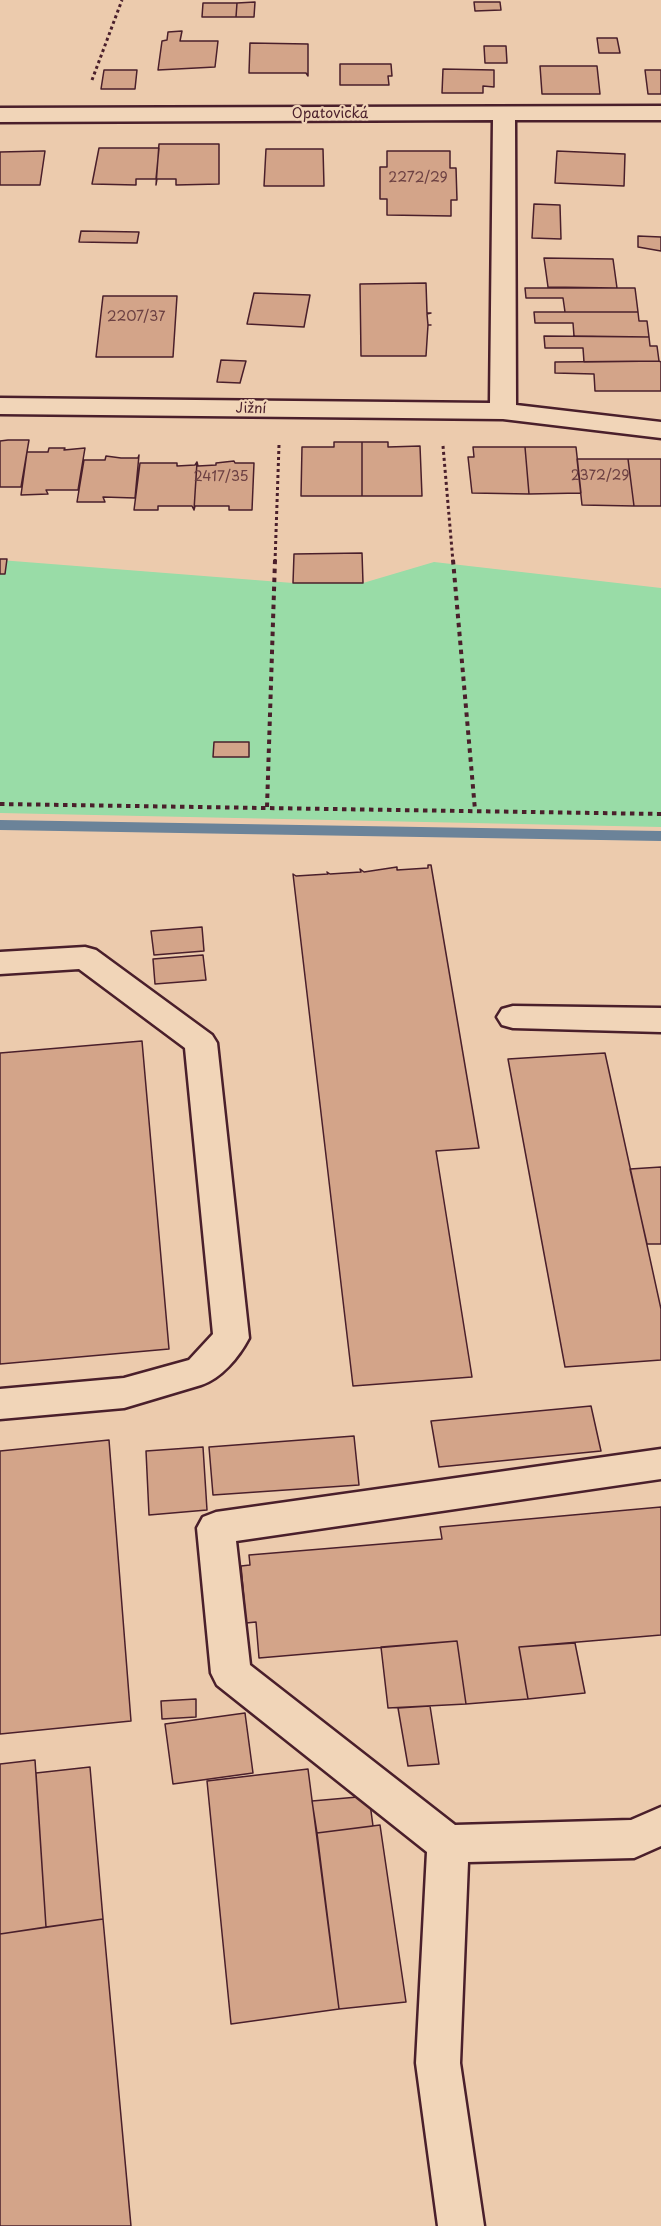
<!DOCTYPE html>
<meta charset="utf-8">
<style>
body{margin:0}
canvas{display:block;background:#eccbad}
</style>
<canvas width="661" height="2226"></canvas>
<script>
const ctx = document.querySelector('canvas').getContext('2d');
ctx.lineJoin = 'round';
function paint(path, color) { ctx.fillStyle = color; ctx.fill(path, 'evenodd'); }
function strokePath(path, color, width, dash) { ctx.strokeStyle = color; ctx.lineWidth = width; ctx.lineCap = dash ? 'butt' : 'round'; ctx.setLineDash(dash || []); ctx.stroke(path); }
function label(font, color, halo, rows, align = 'center') {
  ctx.font = font + ' "Playpen Sans",sans-serif'; ctx.lineWidth = 4.5; ctx.setLineDash([]); ctx.textBaseline = 'middle'; ctx.strokeStyle = halo; ctx.fillStyle = color; for (const [text, x, y, turn = 0] of rows) {
    ctx.save(); ctx.translate(x, y); ctx.rotate((+turn || 0) * Math.PI / 180); ctx.textAlign = isNaN(turn) ? turn : align; if (halo) ctx.strokeText(text, 0, 0); ctx.fillText(text, 0, 0); ctx.restore();
  }
}
const green = new Path2D(`
 M 0,560 L 293,583 L 363,583 L 434,562 L 661,588 L 661,827 L 0,813 Z`);
const stream = new Path2D(`
 M 0,820 L 661,831 L 661,841 L 0,830 Z`);
const building = new Path2D(`
 M 255,2 L 254,17 L 236,17 L 237,3 Z
 M 474,2 L 500,2 L 501,10 L 475,11 Z
 M 203,3 L 237,3 L 236,17 L 202,17 Z
 M 182,31 L 180,41 L 218,41 L 215,67 L 158,70 L 162,41 L 167,40 L 168,32 Z
 M 597,38 L 617,38 L 620,53 L 599,53 Z
 M 250,43 L 308,44 L 308,76 L 306,73 L 249,73 Z
 M 484,46 L 506,46 L 507,63 L 485,63 Z
 M 340,64 L 391,64 L 392,76 L 388,76 L 389,85 L 340,85 Z
 M 540,66 L 597,66 L 600,94 L 542,94 Z
 M 443,69 L 494,70 L 494,87 L 483,86 L 483,93 L 442,93 Z
 M 104,70 L 137,70 L 135,89 L 101,89 Z
 M 645,70 L 661,70 L 661,94 L 648,94 Z
 M 159,144 L 219,144 L 219,184 L 176,185 L 176,179 L 157,179 L 156,185 Z
 M 99,148 L 159,148 L 156,179 L 136,179 L 136,185 L 92,184 Z
 M 266,149 L 323,149 L 324,186 L 264,186 Z
 M 43,151 L 45,151 L 40,185 L 0,185 L 0,152 Z
 M 387,151 L 450,151 L 450,168 L 456,168 L 457,200 L 451,200 L 451,216 L 387,215 L 387,199 L 380,199 L 380,167 L 387,167 Z
 M 557,151 L 625,154 L 624,186 L 555,183 Z
 M 534,204 L 560,205 L 561,239 L 532,238 Z
 M 81,231 L 139,232 L 137,243 L 79,242 Z
 M 638,236 L 661,237 L 661,251 L 638,247 Z
 M 544,258 L 613,259 L 617,288 L 548,287 Z
 M 426,283 L 427,313 L 431,313 L 427,314 L 428,325 L 431,325 L 428,325 L 426,356 L 361,356 L 360,284 Z
 M 525,288 L 635,288 L 638,312 L 565,312 L 563,298 L 526,298 Z
 M 254,293 L 310,295 L 304,327 L 247,324 Z
 M 103,296 L 177,296 L 173,357 L 96,357 Z
 M 534,312 L 638,312 L 639,321 L 647,321 L 649,337 L 574,336 L 573,323 L 535,323 Z
 M 544,336 L 649,337 L 650,346 L 657,346 L 659,361 L 584,362 L 583,348 L 545,348 Z
 M 221,360 L 246,361 L 240,383 L 217,382 Z
 M 659,361 L 661,362 L 661,391 L 595,391 L 594,374 L 555,373 L 555,362 Z
 M 8,440 L 29,440 L 21,487 L 0,487 L 0,441 Z
 M 334,442 L 362,442 L 362,496 L 301,496 L 302,447 L 334,447 Z
 M 362,442 L 388,442 L 388,447 L 420,446 L 422,496 L 362,496 Z
 M 473,447 L 525,447 L 529,494 L 472,493 L 468,457 L 474,457 Z
 M 525,447 L 576,447 L 581,493 L 529,494 Z
 M 49,448 L 65,448 L 64,450 L 85,448 L 78,490 L 46,490 L 48,494 L 21,495 L 27,452 L 48,452 Z
 M 139,455 L 135,498 L 103,497 L 105,502 L 77,502 L 84,460 L 105,460 L 106,456 L 121,458 L 138,458 Z
 M 577,459 L 628,459 L 634,506 L 582,505 Z
 M 628,459 L 661,459 L 661,506 L 634,506 Z
 M 234,461 L 235,463 L 254,463 L 252,510 L 229,510 L 229,506 L 195,506 L 194,510 L 197,462 L 198,466 L 216,465 L 216,463 Z
 M 197,462 L 194,510 L 192,506 L 158,506 L 158,510 L 134,510 L 140,463 L 177,463 L 177,466 L 195,465 Z
 M 362,553 L 363,583 L 293,583 L 294,554 Z
 M 0,559 L 7,559 L 5,574 L 0,574 Z
 M 214,742 L 249,742 L 249,757 L 213,757 Z
 M 428,865 L 431,865 L 479,1148 L 436,1151 L 472,1377 L 353,1386 L 293,874 L 296,876 L 328,874 L 327,872 L 330,874 L 361,872 L 360,869 L 364,872 L 397,867 L 397,870 L 428,868 Z
 M 202,927 L 204,951 L 154,955 L 151,931 Z
 M 203,955 L 206,980 L 155,984 L 153,959 Z
 M 142,1041 L 169,1349 L 0,1364 L 0,1053 Z
 M 605,1053 L 661,1309 L 661,1360 L 565,1367 L 508,1059 Z
 M 661,1167 L 661,1244 L 647,1244 L 630,1169 Z
 M 591,1406 L 601,1451 L 439,1467 L 431,1421 Z
 M 354,1436 L 359,1485 L 213,1495 L 209,1447 Z
 M 109,1440 L 131,1721 L 0,1734 L 0,1451 Z
 M 203,1447 L 207,1510 L 149,1515 L 146,1451 Z
 M 661,1507 L 661,1635 L 519,1647 L 528,1699 L 466,1704 L 457,1641 L 259,1658 L 256,1622 L 246,1623 L 241,1566 L 250,1565 L 249,1555 L 442,1539 L 440,1527 Z
 M 457,1641 L 466,1704 L 388,1708 L 381,1647 Z
 M 575,1643 L 585,1693 L 528,1699 L 519,1647 Z
 M 196,1699 L 196,1717 L 162,1719 L 161,1701 Z
 M 430,1706 L 439,1764 L 408,1766 L 398,1708 Z
 M 245,1713 L 253,1773 L 173,1784 L 165,1724 Z
 M 35,1760 L 46,1927 L 0,1934 L 0,1764 Z
 M 90,1767 L 103,1919 L 46,1927 L 36,1773 Z
 M 308,1769 L 339,2009 L 231,2024 L 207,1781 Z
 M 369,1796 L 373,1826 L 317,1833 L 312,1801 Z
 M 380,1825 L 406,2002 L 339,2009 L 317,1833 Z
 M 103,1919 L 131,2226 L 0,2226 L 0,1934 Z`);
const pathFar1 = new Path2D(`
 M 92,80 L 122,0
 M 443,446 L 453,562
 M 275,562 L 279,445`);
const path = new Path2D(`
 M 453,560 L 475,810
 M 0,804 L 661,814
 M 267,807 L 275,560`);
const minor = new Path2D(`
 M 661,106 L 661,120 L 515,120 L 516,405 L 661,422 L 661,438 L 503,419 L 0,414 L 0,398 L 490,403 L 493,120 L 0,122 L 0,108 Z
 M 85,947 L 96,950 L 212,1035 L 217,1043 L 249,1338 C 239,1357 221,1379 201,1385 L 124,1408 L 0,1419 L 0,1389 L 124,1378 L 189,1360 L 213,1334 L 185,1048 L 79,969 L 0,974 L 0,952 Z
 M 513,1006 L 661,1008 L 661,1032 L 513,1028 L 502,1025 L 497,1017 L 502,1009 Z
 M 661,1449 L 661,1479 L 236,1541 L 250,1665 L 455,1825 L 631,1820 L 661,1807 L 661,1846 L 634,1858 L 468,1862 L 460,2063 L 484,2226 L 438,2226 L 416,2063 L 427,1852 L 217,1685 L 211,1673 L 197,1528 L 203,1517 L 216,1512 Z`);
const farStreetnames = [
 ["Opatovická",330,114],
 ["Jižní",251,409,1]
];
const numberNames = [
 ["2272/29",418,178],
 ["2207/37",136,317],
 ["2372/29",600,476],
 ["2417/35",221,477]
];
paint(green, '#99dca7');
paint(stream, '#6b8399');
paint(building, '#d3a489');
strokePath(building, '#4a1f2b', 1.5);
strokePath(minor, '#4a1f2b', 5);
strokePath(pathFar1, '#4a1f2b', 3, [3, 3]);
strokePath(path, '#4a1f2b', 4, [4.5, 4.5]);
paint(minor, '#f1d5b8');
label('14px', '#4a1f2b', '#f1d5b8', farStreetnames);
label('14px', '#6c4042', null, numberNames);
</script>
